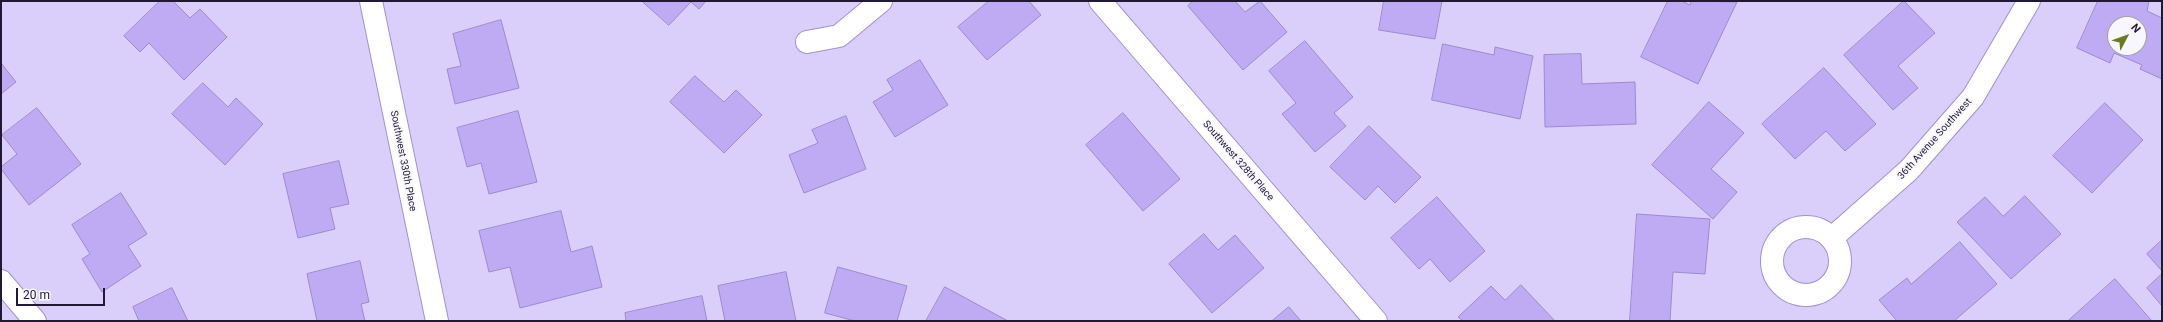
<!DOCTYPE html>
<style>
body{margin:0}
#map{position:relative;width:2163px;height:322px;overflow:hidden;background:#dacffb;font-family:Roboto,sans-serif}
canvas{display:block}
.frame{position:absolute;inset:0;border:2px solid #211934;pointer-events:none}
.north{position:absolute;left:2107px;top:16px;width:40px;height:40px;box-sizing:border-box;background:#f8f6fe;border:1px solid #a29ead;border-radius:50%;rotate:49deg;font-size:11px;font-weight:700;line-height:16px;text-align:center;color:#211934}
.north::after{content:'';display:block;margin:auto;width:14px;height:18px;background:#6c7823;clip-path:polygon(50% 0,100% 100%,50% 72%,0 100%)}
.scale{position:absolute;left:16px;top:288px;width:89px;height:18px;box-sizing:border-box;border:2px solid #211934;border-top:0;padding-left:5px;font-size:12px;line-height:14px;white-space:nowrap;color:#211934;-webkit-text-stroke:3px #f8f6fe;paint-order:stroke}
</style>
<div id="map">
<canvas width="2163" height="322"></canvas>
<div class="frame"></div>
<div class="north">N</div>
<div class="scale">20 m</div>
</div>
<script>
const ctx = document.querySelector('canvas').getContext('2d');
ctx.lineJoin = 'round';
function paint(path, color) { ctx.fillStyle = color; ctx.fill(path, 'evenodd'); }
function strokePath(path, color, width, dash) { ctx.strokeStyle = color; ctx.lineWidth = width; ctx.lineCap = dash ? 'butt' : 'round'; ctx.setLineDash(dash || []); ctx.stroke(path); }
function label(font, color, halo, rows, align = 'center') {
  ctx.font = font + ' Roboto,sans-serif'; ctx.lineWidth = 3.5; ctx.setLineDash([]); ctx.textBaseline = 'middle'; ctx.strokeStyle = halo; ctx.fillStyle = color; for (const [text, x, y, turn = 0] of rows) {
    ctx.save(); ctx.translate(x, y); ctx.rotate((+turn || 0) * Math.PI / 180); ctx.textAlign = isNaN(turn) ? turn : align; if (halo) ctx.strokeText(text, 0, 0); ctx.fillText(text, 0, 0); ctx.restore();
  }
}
const building = new Path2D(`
 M 160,1 L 173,1 L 190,18 L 200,9 L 227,37 L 184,80 L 149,43 L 140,52 L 124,36 Z
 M 642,1 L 706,1 L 699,9 L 691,2 L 669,25 Z
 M 989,1 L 1029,1 L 1041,15 L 987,60 L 958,27 Z
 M 1193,1 L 1235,1 L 1245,12 L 1260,1 L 1287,32 L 1243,70 L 1188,6 Z
 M 1384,1 L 1442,1 L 1435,39 L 1379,30 Z
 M 1668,1 L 1682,1 L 1690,5 L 1691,1 L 1737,2 L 1698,84 L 1641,57 Z
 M 1904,1 L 1935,33 L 1898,66 L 1918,88 L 1893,110 L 1844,55 Z
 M 2098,1 L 2149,1 L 2147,11 L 2162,18 L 2162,79 L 2140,69 L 2142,65 L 2114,53 L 2110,63 L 2077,48 ZM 2115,24 L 2139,24 L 2139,48 L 2115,48 Z
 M 501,20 L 519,88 L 455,104 L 447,69 L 461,66 L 453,34 Z
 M 1305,41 L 1353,97 L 1334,113 L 1346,126 L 1315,152 L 1282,114 L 1296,103 L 1269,71 Z
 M 1443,44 L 1494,55 L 1495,47 L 1533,56 L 1520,119 L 1432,100 Z
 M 1581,54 L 1582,84 L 1635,82 L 1636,124 L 1545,127 L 1544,55 Z
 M 920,60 L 948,105 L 895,137 L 873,102 L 893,90 L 887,80 Z
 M 1,63 L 16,82 L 1,94 Z
 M 1824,68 L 1876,124 L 1845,151 L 1826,131 L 1795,159 L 1762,124 Z
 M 695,76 L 724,102 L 736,90 L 762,115 L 724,153 L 670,102 Z
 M 203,83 L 228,107 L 236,98 L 263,124 L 225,165 L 172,114 Z
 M 1709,102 L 1744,133 L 1711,169 L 1737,192 L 1713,219 L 1652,165 Z
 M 2105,103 L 2143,140 L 2092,193 L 2053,156 Z
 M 37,108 L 81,164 L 29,205 L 1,169 L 1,167 L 17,154 L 2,135 Z
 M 518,111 L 537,182 L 489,194 L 481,163 L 467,167 L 457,128 Z
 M 1123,113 L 1180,179 L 1143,211 L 1086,145 Z
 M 846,116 L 866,169 L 804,193 L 789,155 L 818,143 L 812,130 Z
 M 1369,126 L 1421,177 L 1395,203 L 1378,186 L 1365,200 L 1330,167 Z
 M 339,161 L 349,204 L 330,208 L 335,229 L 298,238 L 283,174 Z
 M 121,193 L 147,234 L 128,246 L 141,266 L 102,292 L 82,259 L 90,254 L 72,225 Z
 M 2025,196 L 2061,234 L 2011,279 L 1957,222 L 1985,197 L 2003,216 Z
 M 1437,197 L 1485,251 L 1450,282 L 1430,259 L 1419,269 L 1391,238 Z
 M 561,211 L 571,252 L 592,246 L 602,287 L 520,308 L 510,267 L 489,272 L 479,231 Z
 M 1637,214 L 1710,219 L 1705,274 L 1673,272 L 1670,321 L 1630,321 Z
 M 1204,234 L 1218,250 L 1235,235 L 1264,268 L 1212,313 L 1169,264 Z
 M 2162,240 L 2162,271 L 2147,254 Z
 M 1960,242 L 1997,284 L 1954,321 L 1897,321 L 1879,300 L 1907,278 L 1911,284 Z
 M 360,261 L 369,302 L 361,304 L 365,321 L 317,321 L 307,274 Z
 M 838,267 L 907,286 L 897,321 L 855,321 L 825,313 Z
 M 786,272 L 796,321 L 725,321 L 718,286 Z
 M 2162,274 L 2162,306 L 2147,288 Z
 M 2115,279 L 2152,321 L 2068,321 Z
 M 1521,285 L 1555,321 L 1463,321 L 1458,317 L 1491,286 L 1505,300 Z
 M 945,287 L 1008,321 L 926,321 Z
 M 172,288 L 188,321 L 139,321 L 133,307 Z
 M 702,296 L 707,321 L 626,321 L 625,313 Z
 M 1289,307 L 1301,321 L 1272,321 Z`);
const minor = new Path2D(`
 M 371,1 L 437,321
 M 1100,1 L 1376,321
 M 807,42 L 839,36 L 881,1
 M1772 261a34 34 0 1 1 68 0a34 34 0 1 1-68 0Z
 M 1832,238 L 1909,170 L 1973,97 L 2029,1
 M 1,281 L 35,321`);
const streetNames = [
 ["36th Avenue Southwest",1935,139,-48],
 ["Southwest 330th Place",403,161,79],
 ["Southwest 328th Place",1238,161,49]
];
paint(building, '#bfabf4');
strokePath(building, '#9d89cf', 1);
strokePath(minor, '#a38fd5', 24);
strokePath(minor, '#fff', 22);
label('10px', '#211934', '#f8f6fe', streetNames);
</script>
